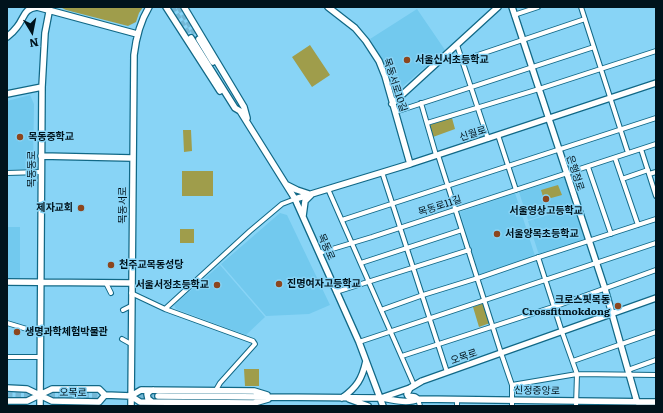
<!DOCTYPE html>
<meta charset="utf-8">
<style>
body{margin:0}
#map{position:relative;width:663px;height:413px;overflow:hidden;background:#88d4f6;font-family:Literata,serif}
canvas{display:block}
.frame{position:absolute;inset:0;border:8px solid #00131c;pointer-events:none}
.north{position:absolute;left:12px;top:12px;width:40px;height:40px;-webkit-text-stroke:3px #88d4f6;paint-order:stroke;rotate:170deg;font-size:11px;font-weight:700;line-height:16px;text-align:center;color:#00131c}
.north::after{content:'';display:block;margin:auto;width:14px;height:18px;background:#00131c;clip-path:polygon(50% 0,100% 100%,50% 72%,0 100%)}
</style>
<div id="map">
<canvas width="663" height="413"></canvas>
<div class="frame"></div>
<div class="north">N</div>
</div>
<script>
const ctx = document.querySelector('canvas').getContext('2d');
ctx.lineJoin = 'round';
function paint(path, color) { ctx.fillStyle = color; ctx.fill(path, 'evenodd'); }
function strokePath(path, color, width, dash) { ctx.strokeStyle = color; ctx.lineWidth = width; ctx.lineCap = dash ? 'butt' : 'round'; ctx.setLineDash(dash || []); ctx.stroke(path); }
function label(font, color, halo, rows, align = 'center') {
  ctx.font = font + ' Literata,"Noto Sans KR",serif'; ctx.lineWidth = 3; ctx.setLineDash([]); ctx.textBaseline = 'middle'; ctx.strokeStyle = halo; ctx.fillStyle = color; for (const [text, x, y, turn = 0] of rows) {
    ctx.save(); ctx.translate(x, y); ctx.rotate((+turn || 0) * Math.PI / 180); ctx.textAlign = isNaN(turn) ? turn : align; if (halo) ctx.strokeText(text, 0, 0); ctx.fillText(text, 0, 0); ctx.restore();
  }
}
const built = new Path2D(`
 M 417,9 L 445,50 L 395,93 L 392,90 L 388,70 L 370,39 Z
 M 30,95 L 34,104 L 33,169 L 7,170 L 7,101 Z
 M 564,177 L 574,206 L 528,220 L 519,192 Z
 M 515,193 L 535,256 L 479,275 L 460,212 Z
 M 574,207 L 585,241 L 539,255 L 528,221 Z
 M 280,213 L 287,215 L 330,305 L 309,314 L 266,316 L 221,264 Z
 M 7,227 L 20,227 L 20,278 L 7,278 Z
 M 220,265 L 265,317 L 246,335 L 176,309 L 174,305 Z`);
const green = new Path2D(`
 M 60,7 L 143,7 L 139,13 L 136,22 L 128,26 L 66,10 Z
 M 310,45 L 330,75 L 312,87 L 292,57 Z
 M 452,118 L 455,129 L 433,137 L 429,125 Z
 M 183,130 L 191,130 L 192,151 L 184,152 Z
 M 182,171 L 213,171 L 213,196 L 182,196 Z
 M 558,185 L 562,195 L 544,200 L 541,190 Z
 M 180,229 L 194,229 L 194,243 L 180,243 Z
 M 484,303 L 490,323 L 479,327 L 473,307 Z
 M 244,369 L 259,369 L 259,386 L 245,386 Z`);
const secondaryTunnel = new Path2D(`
 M 172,7 L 191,38
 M 179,7 L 196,35
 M 7,395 L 108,396
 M 131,396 L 158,396`);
const street = new Path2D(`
 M 581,7 L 628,153
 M 514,15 L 538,7
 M 457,45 L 488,139
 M 463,60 L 585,19
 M 421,103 L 436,155
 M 395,112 L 594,47
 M 427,123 L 539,89 L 656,51
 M 498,135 L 516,190
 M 641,149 L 656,196
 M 438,155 L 501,353 L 512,385 L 512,406
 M 615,158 L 638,225
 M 588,167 L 611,234
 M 382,172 L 447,372
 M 7,173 L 41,172
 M 649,174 L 656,172
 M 622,179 L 648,170
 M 328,189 L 414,385
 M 342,220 L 656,118
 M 319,253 L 372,237 L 656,144
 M 538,257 L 562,332 L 577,374 L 576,406
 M 361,263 L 462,230
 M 106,283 L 111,293
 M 336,292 L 469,250
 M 131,293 L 165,309 L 253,341 L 255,344 L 220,383 L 216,390
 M 165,309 L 250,231 L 282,204 L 295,199
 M 123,310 L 131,306
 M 381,310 L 423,295 L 478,278 L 533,259 L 656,219
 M 7,323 L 40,333
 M 122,339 L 131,344
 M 359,342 L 656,243
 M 402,356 L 559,305 L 656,270
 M 7,357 L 40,357
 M 573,361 L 656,332
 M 628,370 L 656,360
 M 512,385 L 577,374 L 656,375
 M 418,399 L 420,406
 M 457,399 L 457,406`);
const secondary = new Path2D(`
 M 166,7 L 220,91
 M 184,7 L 244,107 L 247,118
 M 328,7 L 355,28 L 366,41 L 379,61 L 385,76 L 410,164
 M 512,7 L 605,289 L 637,402
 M 7,37 C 11,34 14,31 17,27 C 25,17 23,9 37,7 L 137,34
 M 191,38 L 235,108 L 240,111 L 295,199 L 359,342 L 383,406
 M 199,39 L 213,62
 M 7,94 L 42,87
 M 392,104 L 498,7
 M 41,156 L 132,158
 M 287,185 L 297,190 L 309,194
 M 295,199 L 410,164 L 656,83
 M 303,216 L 305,201 L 311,195
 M 7,282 L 132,283
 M 7,388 L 27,389 L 52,401 L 99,402 L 105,395
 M 410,388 L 407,394 L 408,396 L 415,397 L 418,399
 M 131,396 L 140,402 L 254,403 L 268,399
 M 158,396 L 381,398 L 410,388 L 422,381 L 656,298
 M 342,398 C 357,387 362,379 366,361
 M 383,398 C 393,400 408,404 418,399 L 656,402
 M 349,399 L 368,406
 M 7,401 L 27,401 L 52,389 L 99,389 L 105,395 L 131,396 L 141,390 L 254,391 L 267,395
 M 152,402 L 148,399 L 147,394 L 150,391 L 153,390
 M 40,406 L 42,87 L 45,33 L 50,7
 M 131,406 L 134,55 C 136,38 140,22 149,7`);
const markers = [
 [407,60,4,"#8c461e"],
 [20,137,4,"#8c461e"],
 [546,199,4,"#8c461e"],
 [81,208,4,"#8c461e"],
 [497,234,4,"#8c461e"],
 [111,265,4,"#8c461e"],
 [279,284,4,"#8c461e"],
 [217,285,4,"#8c461e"],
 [618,306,4,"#8c461e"],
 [17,332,4,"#8c461e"]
];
const poiNames = [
 ["서울신서초등학교",415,60],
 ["목동중학교",28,137],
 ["제자교회",73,208,"right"],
 ["서울영상고등학교",546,211,"center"],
 ["서울양목초등학교",505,234],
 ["천주교목동성당",119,265],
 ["진명여자고등학교",287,284],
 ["서울서정초등학교",209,285,"right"],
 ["크로스핏목동",610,300,"right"],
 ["Crossfitmokdong",610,312,"right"],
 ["생명과학체험박물관",25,332]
];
const streetNames = [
 ["목동서로10길",395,85,72],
 ["신월로",473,134,-18],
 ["목동동로",32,169,-90],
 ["은행정로",575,173,72],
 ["목동서로",123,205,-90],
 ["목동로11길",440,206,-18],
 ["목동로",326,247,66],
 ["오목로",464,357,-19],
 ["신정중앙로",537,391,1],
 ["오목로",73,393,1]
];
paint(built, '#72c9ee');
paint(green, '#9f9d4b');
strokePath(secondaryTunnel, '#74b7d5', 5.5, [5.5, 3]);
strokePath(street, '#116886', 6);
strokePath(secondary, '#116886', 8);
strokePath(street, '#fff', 4);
strokePath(secondary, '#fff', 5.5);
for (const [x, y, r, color] of markers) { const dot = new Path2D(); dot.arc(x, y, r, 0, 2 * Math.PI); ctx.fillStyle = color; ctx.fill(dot); strokePath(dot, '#88d4f6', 1.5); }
label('bold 10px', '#00131c', '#88d4f6', poiNames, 'left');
label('10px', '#00131c', '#88d4f6', streetNames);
</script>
